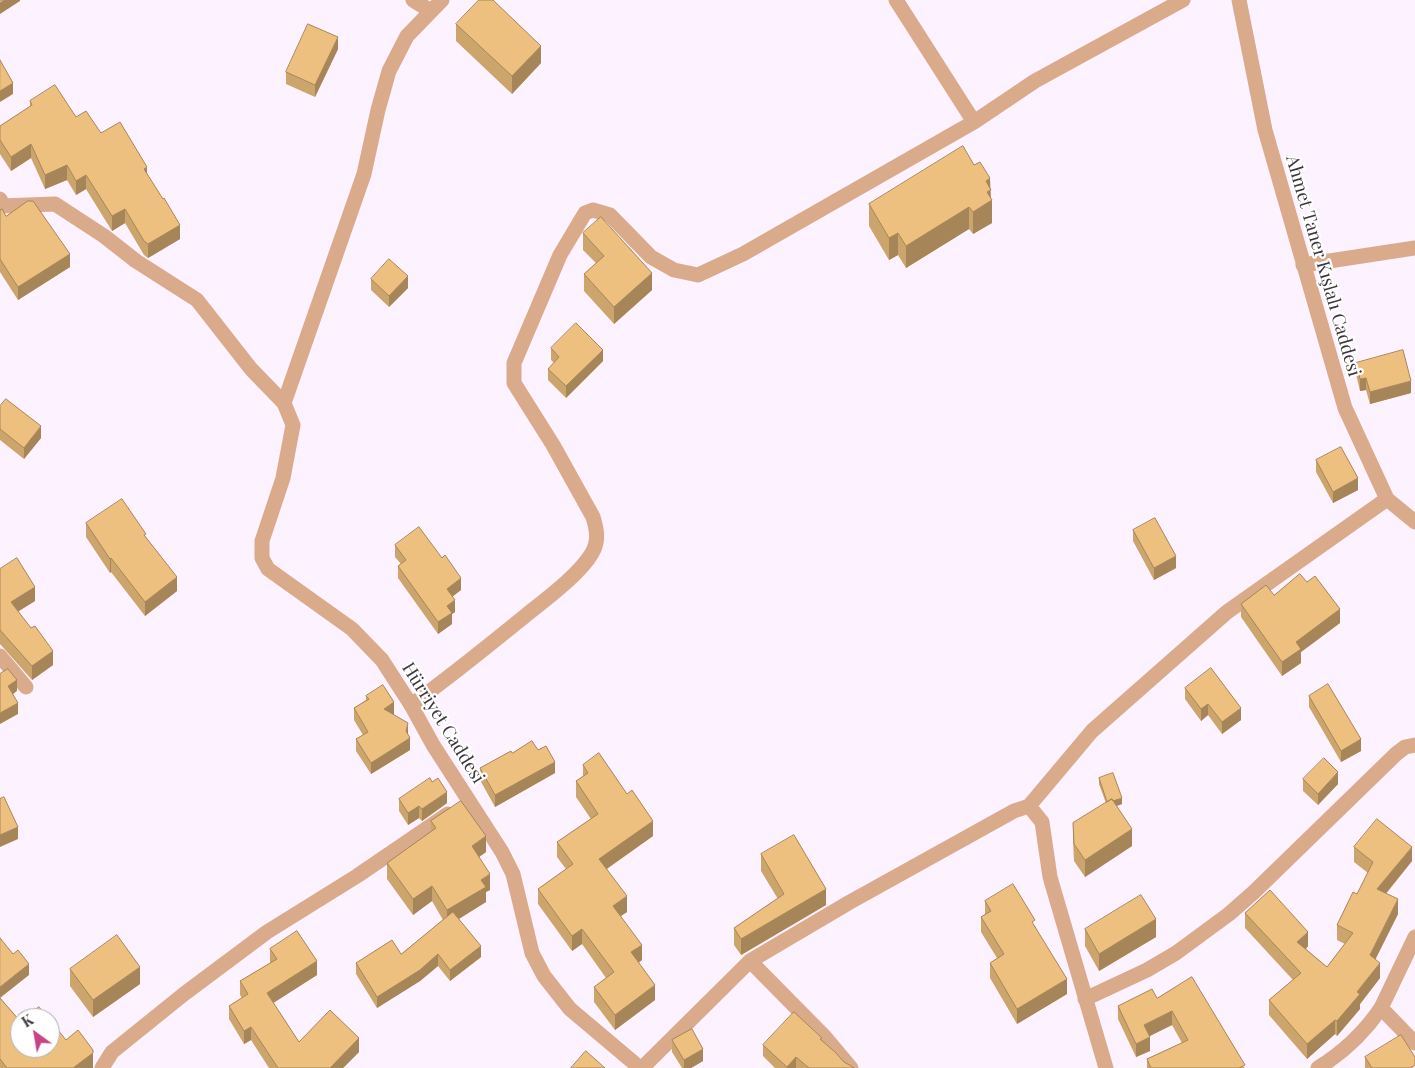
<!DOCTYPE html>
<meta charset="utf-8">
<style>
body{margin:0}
#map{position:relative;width:1415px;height:1068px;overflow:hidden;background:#fdf2ff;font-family:"Playfair Display",serif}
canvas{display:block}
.north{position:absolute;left:10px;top:1008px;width:50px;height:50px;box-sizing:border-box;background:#fff;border:1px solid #b1afb1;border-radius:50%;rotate:328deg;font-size:14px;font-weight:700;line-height:20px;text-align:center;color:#3b363c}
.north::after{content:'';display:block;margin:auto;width:18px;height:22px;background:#c84488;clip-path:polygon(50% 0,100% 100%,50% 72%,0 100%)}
</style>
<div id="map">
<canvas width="1415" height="1068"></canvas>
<div class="north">K</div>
</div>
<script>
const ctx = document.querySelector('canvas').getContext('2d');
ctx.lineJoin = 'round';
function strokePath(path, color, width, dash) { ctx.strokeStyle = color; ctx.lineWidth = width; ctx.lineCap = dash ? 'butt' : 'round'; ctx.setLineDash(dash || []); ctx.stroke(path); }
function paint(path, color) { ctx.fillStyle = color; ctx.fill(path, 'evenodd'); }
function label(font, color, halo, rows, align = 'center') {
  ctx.font = font + ' "Playfair Display",serif'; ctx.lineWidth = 4.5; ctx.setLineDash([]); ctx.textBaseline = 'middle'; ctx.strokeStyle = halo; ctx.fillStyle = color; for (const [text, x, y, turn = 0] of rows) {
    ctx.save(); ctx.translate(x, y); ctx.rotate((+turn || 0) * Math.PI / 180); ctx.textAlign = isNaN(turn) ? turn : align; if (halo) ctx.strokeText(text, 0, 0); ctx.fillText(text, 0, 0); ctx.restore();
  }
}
const minor = new Path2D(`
 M 413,0 L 431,11
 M 896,0 L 974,122
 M 0,206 L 55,204 L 104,236 L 136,261 L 197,300 L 251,369 L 284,403 L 364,174 L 378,110 L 389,71 L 407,36 L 442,0
 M 1303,265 L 1415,248
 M 0,656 L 26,687
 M 411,705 C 450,677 488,646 525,616 C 545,600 580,574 592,553 C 599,541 597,530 593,517 L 553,445 L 514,383 L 514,363 L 560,255 L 585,213 L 593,210 L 610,215 L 651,257 L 674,270 L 698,275 L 743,254 L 974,122 L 1035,81 L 1183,0
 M 1029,806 L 1092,731 L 1227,612 L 1387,499
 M 750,961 L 825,1037 L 851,1068
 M 1085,999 L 1147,970 L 1176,953 L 1229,914 L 1254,892 L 1396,754 L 1405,747 L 1415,745
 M 1381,1008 L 1415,1043
 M 102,1068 L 112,1052 L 184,994 L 267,932 L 357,876 L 448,814
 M 642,1068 L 750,961 L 850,902 L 1014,811 L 1029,806 L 1042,822 L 1050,877 L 1106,1068`);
const tertiary = new Path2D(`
 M 1239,0 L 1265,130 L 1345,408 L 1387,499 L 1415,522
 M 0,199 L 3,205
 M 284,403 L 293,425 L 283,478 L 262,541 L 262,558 L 268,569 L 352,629 L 382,660 L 411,705 L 433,745 L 502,852 L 513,874 L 532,953 L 544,976 L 570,1009 L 640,1068
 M 1318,1068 C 1344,1052 1364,1033 1381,1008 L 1415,937`);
const wall = new Path2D(`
 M 456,24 L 541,63 L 512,94 L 456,41 Z
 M 338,49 L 315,97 L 286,84 L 286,72 Z
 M 30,101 L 76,117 L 101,133 L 147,174 L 180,239 L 148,258 L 144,255 L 125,223 L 112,231 L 86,189 L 76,195 L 67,180 L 45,189 L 31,158 L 11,171 L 0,154 L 0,126 L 30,107 Z
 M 974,165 L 990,188 L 992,223 L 973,234 L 969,229 L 906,268 L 898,255 L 889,260 L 869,226 L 869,204 Z
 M 0,210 L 6,216 L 70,267 L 18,300 L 0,272 Z
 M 583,233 L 652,290 L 614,324 L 584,291 L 584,274 L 596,263 L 583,250 Z
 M 371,279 L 408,288 L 389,307 L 371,290 Z
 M 551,348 L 603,361 L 566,398 L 548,380 L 548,369 L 554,363 L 551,360 Z
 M 1356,363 L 1411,393 L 1370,404 L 1366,390 L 1360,391 L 1356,374 Z
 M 0,406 L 41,438 L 24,459 L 0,440 Z
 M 1316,460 L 1358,490 L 1333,503 L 1316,472 Z
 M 86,523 L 146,537 L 177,591 L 145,616 L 111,572 L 110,573 L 86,537 Z
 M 1133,530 L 1176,568 L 1154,580 L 1133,541 Z
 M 395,545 L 461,590 L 452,596 L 455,612 L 452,614 L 452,624 L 438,634 L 398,578 L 398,566 L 401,564 L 395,557 Z
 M 0,569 L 35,601 L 18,611 L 53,665 L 32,680 L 0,644 Z
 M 1307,582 L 1340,623 L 1301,652 L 1301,663 L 1282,676 L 1241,617 L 1241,604 L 1274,595 Z
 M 1185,688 L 1241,720 L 1222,734 L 1208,715 L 1201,721 L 1185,699 Z
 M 366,696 L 394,714 L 410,750 L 371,774 L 356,751 L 356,739 L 363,735 L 354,720 L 354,708 L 366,700 Z
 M 1309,696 L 1361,751 L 1341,762 L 1309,707 Z
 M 538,750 L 555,773 L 495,807 L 480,780 L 480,768 L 512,753 Z
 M 583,765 L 653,836 L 607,869 L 627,912 L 621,916 L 642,960 L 639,962 L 655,1000 L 615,1030 L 594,1002 L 594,987 L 606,978 L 582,944 L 572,951 L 538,904 L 538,889 L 566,869 L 557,857 L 557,842 L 591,819 L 576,797 L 576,781 L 583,777 Z
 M 1099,778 L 1122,804 L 1116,806 L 1132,846 L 1085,877 L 1074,861 L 1073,840 L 1073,823 L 1106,803 L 1099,784 Z
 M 1303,779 L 1338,784 L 1318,805 L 1303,791 Z
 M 399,799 L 447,803 L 422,821 L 419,818 L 408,825 L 399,811 Z
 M 431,821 L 486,852 L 479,857 L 490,890 L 486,892 L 486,902 L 459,919 L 481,957 L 450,981 L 438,966 L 420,981 L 377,1008 L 356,974 L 356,963 L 401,954 L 443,920 L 432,901 L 413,915 L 387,879 L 387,863 L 431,831 Z
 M 1354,847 L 1412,861 L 1386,894 L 1398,914 L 1375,960 L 1380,978 L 1360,1004 L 1360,1009 L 1337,1036 L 1335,1034 L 1307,1059 L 1269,1015 L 1269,1000 L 1293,980 L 1245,928 L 1245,913 L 1308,946 L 1306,949 L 1327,967 L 1345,944 L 1337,940 L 1337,925 L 1357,894 L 1368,873 L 1354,862 Z
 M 761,854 L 826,905 L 741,955 L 734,945 L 734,928 L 778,899 L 761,871 Z
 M 985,901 L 1035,926 L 1067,994 L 1017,1024 L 990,978 L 990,963 L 997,958 L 981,932 L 981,917 L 985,914 Z
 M 1085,929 L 1156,937 L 1099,971 L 1085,946 Z
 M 270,949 L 317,975 L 273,1003 L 299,1042 L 359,1052 L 343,1068 L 269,1068 L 251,1040 L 244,1044 L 229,1019 L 229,1006 L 242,998 L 240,995 L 240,981 L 270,963 Z
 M 70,969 L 140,984 L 93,1017 L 70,986 Z
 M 0,998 L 20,1021 L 66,1040 L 93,1065 L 93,1068 L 0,1068 Z
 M 1157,998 L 1245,1068 L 1147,1068 L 1147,1059 L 1182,1043 L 1172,1025 L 1149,1036 L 1150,1051 L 1136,1057 L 1118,1019 L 1118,1006 Z
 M 672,1040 L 703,1061 L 691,1068 L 682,1068 L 672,1052 Z
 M 822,1040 L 844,1062 L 854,1068 L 775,1068 L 763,1056 L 763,1045 Z
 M 1365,1057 L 1415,1068 L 1365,1068 Z`);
const shadedWall = new Path2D(`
 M 5,0 L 20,0 L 20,1 L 0,14 L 0,3 Z
 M 338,37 L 338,49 L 315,97 L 315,85 Z
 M 541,46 L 541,63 L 512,94 L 512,76 Z
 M 13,83 L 13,94 L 0,102 L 0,91 Z
 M 31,144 L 31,158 L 11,171 L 11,157 Z
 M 67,165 L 67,180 L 45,189 L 45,175 Z
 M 147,167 L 147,181 L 144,169 Z
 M 86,175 L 86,189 L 76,195 L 76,181 Z
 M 990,178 L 991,201 L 992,200 L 992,223 L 973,234 L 973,212 L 986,181 Z
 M 969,207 L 969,229 L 906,268 L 906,246 Z
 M 125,209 L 125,223 L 112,231 L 112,216 Z
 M 180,225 L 180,239 L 148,258 L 148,244 Z
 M 898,233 L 898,255 L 889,260 L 889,238 Z
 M 70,254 L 70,267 L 18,300 L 18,287 Z
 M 652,273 L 652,290 L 614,324 L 614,307 Z
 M 408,276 L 408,288 L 389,307 L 389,296 Z
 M 603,350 L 603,361 L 566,398 L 566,386 Z
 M 1366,378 L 1366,390 L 1360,391 L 1360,379 Z
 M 1411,381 L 1411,393 L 1370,404 L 1370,392 Z
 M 41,426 L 41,438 L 24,459 L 24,448 Z
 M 1358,478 L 1358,490 L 1333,503 L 1333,492 Z
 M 1176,556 L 1176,568 L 1154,580 L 1154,568 Z
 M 111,558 L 111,572 L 110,573 L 110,559 Z
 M 177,577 L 177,591 L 145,616 L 145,602 Z
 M 461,578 L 461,590 L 447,601 L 447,589 Z
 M 35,587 L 35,601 L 11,616 L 11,602 Z
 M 455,600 L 455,612 L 452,614 L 452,624 L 438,634 L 438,622 L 447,606 Z
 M 1340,609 L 1340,623 L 1301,652 L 1301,663 L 1282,676 L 1282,662 L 1296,642 Z
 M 53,651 L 53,665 L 32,680 L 32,666 Z
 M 17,680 L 17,691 L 8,698 L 8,686 Z
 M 394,702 L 394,714 L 384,720 L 384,709 Z
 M 18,703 L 18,714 L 0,724 L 0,713 Z
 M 1208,704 L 1208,715 L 1201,721 L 1201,709 Z
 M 1241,708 L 1241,720 L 1222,734 L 1222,722 Z
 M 408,723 L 408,735 L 410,738 L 410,750 L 371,774 L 371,763 L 406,731 Z
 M 1361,739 L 1361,751 L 1341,762 L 1341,751 Z
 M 555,762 L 555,773 L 495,807 L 495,795 Z
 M 1338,772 L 1338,784 L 1318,805 L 1318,794 Z
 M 447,792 L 447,803 L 422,821 L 422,809 Z
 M 1122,798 L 1122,804 L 1108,809 L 1108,803 Z
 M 419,806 L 419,818 L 408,825 L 408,813 Z
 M 653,821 L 653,836 L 599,874 L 599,859 Z
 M 18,827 L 18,839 L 0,847 L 0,835 Z
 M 1132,829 L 1132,846 L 1085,877 L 1085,860 Z
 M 486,836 L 486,852 L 472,862 L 472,846 Z
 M 1412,847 L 1412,861 L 1377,904 L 1377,889 Z
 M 490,874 L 490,890 L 486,892 L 486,902 L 447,926 L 447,910 L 481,880 Z
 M 432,886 L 432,901 L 413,915 L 413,899 Z
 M 826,889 L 826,905 L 741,955 L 741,939 Z
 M 627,896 L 627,912 L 613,921 L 613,906 Z
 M 1398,899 L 1398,914 L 1370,970 L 1370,955 Z
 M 1156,919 L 1156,937 L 1099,971 L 1099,954 Z
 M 582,929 L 582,944 L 572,951 L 572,936 Z
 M 1308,932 L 1308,946 L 1297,957 L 1297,942 Z
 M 642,945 L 642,960 L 631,968 L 631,952 Z
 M 481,946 L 481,957 L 450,981 L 450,970 Z
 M 438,954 L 438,966 L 420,981 L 377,1008 L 377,997 Z
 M 317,961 L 317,975 L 267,1007 L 267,993 Z
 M 1380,963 L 1380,978 L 1360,1004 L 1360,1009 L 1337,1036 L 1337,1021 L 1357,992 Z
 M 29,964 L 29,975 L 0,998 L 0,987 Z
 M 140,967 L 140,984 L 93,1017 L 93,1000 Z
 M 1067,979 L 1067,994 L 1017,1024 L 1017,1009 Z
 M 655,985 L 655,1000 L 615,1030 L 615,1015 Z
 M 1172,1011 L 1172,1025 L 1144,1039 L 1144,1025 Z
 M 1335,1020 L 1335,1034 L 1307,1059 L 1307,1044 Z
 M 251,1027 L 251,1040 L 244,1044 L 244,1031 Z
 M 1150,1037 L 1150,1051 L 1136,1057 L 1136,1044 Z
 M 359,1038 L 359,1052 L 343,1068 L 330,1068 Z
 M 703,1049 L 703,1061 L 691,1068 L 684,1068 L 684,1060 Z
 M 93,1050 L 93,1068 L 73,1068 Z
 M 796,1057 L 796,1068 L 787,1068 L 787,1067 Z`);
const building = new Path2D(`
 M 0,0 L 5,0 L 0,3 Z
 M 479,0 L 493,0 L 541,46 L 512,76 L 456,24 Z
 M 308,24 L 338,37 L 315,85 L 286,72 Z
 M 0,60 L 13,83 L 0,91 Z
 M 55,85 L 76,117 L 86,111 L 101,133 L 120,122 L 147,167 L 144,169 L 163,199 L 164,198 L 180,225 L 148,244 L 144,241 L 125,209 L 112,216 L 86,175 L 76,181 L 67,165 L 45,175 L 31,144 L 11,157 L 0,140 L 0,126 L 32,105 L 30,101 Z
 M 963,146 L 974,165 L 980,162 L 990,178 L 986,181 L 991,190 L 987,192 L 992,200 L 973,212 L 969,207 L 906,246 L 898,233 L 889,238 L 869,204 Z
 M 28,201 L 33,201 L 70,254 L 18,287 L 0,259 L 0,210 L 2,209 L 6,216 Z
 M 601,217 L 652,273 L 614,307 L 584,274 L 604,256 L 583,233 Z
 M 389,259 L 408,276 L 389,296 L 371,279 Z
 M 576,323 L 603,350 L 566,386 L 548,369 L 559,357 L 551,348 Z
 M 1403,350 L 1411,381 L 1370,392 L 1366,378 L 1360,379 L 1356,363 Z
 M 6,399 L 41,426 L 24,448 L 0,429 L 0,406 Z
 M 1341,447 L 1358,478 L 1333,492 L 1316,460 Z
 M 122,499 L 146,534 L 144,535 L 177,577 L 145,602 L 111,558 L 110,559 L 86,523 Z
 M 1155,518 L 1176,556 L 1154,568 L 1133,530 Z
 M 419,527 L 442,558 L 445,555 L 461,578 L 447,589 L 455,600 L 447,606 L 452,613 L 438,622 L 398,566 L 406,560 L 395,545 Z
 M 17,558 L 35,587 L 11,602 L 31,628 L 35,626 L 53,651 L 32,666 L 0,630 L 0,569 Z
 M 1300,574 L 1307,582 L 1315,576 L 1340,609 L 1296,642 L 1301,649 L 1282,662 L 1241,604 L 1266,585 L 1274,595 Z
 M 1211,668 L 1241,708 L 1222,722 L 1208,704 L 1201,709 L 1185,688 Z
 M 8,669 L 17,680 L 8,686 L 18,703 L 0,713 L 0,674 Z
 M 1328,684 L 1361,739 L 1341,751 L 1309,696 Z
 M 383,685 L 394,702 L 384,709 L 408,723 L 406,731 L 410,738 L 371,763 L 356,739 L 368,732 L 354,708 L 369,699 L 366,696 Z
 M 532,741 L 538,750 L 546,746 L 555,762 L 495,795 L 480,768 L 511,751 L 512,753 Z
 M 599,753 L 627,794 L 632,790 L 653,821 L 599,859 L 627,896 L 613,906 L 642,945 L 631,952 L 655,985 L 615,1015 L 594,987 L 614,972 L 582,929 L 572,936 L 538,889 L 573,864 L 557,842 L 598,814 L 576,781 L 588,773 L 583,765 Z
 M 1324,758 L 1338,772 L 1318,794 L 1303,779 Z
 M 1113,773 L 1122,798 L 1113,801 L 1112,799 L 1107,802 L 1099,778 Z
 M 430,778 L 432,782 L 438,778 L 447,792 L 422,809 L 419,806 L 408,813 L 399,799 Z
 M 4,797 L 18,827 L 0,835 L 0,799 Z
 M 1112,799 L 1132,829 L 1085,860 L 1074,844 L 1073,823 Z
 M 461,801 L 486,836 L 472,846 L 490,874 L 481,880 L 486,887 L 447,910 L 432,886 L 413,899 L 387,863 L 436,828 L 431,821 Z
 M 1377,819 L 1412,847 L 1377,889 L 1398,899 L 1370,955 L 1380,963 L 1357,992 L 1360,994 L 1337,1021 L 1335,1020 L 1307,1044 L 1269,1000 L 1301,973 L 1245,913 L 1270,890 L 1308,932 L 1297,942 L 1327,967 L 1353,933 L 1337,925 L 1353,892 L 1357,894 L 1373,862 L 1354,847 Z
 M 794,835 L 826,889 L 741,939 L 734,928 L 784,894 L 761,854 Z
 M 1013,884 L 1035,920 L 1032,922 L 1067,979 L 1017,1009 L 990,963 L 1004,954 L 981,917 L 991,911 L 985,901 Z
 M 1141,895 L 1156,919 L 1099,954 L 1085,929 Z
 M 453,912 L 481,946 L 450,970 L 438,954 L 420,970 L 377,997 L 356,963 L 392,940 L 401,954 Z
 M 297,931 L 317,961 L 267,993 L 299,1042 L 330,1010 L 359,1038 L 330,1068 L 278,1068 L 251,1027 L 244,1031 L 229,1006 L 248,994 L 240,981 L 277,959 L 270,949 Z
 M 117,935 L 140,967 L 93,1000 L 70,969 Z
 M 0,938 L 13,954 L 18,950 L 29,964 L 0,987 Z
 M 1192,977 L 1245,1065 L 1239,1068 L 1151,1068 L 1147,1059 L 1188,1040 L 1172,1011 L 1144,1025 L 1150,1037 L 1136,1044 L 1118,1006 L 1152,989 L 1157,998 Z
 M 0,998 L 20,1021 L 20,1048 L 50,1048 L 50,1020 L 66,1040 L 78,1030 L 93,1050 L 93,1053 L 73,1068 L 7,1068 L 0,1059 Z
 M 39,1007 L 48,1018 L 25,1018 Z
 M 794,1012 L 822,1038 L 820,1039 L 835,1052 L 844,1062 L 851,1066 L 854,1068 L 809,1068 L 796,1057 L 787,1067 L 763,1045 Z
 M 692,1029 L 703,1049 L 684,1060 L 672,1040 Z
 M 1401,1035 L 1415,1057 L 1415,1065 L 1410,1068 L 1372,1068 L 1365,1057 Z
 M 586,1051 L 605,1068 L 571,1068 Z`);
const streetNames = [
 ["Ahmet Taner Kışlalı Caddesi",1323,266,74],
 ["Hürriyet Caddesi",443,723,58]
];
strokePath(minor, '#daab8a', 15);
strokePath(tertiary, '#daab8a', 15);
paint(wall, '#cca56d');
paint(shadedWall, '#a68659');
paint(building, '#edc07f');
strokePath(building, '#a68659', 1);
label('18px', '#3b363c', '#fff', streetNames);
</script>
